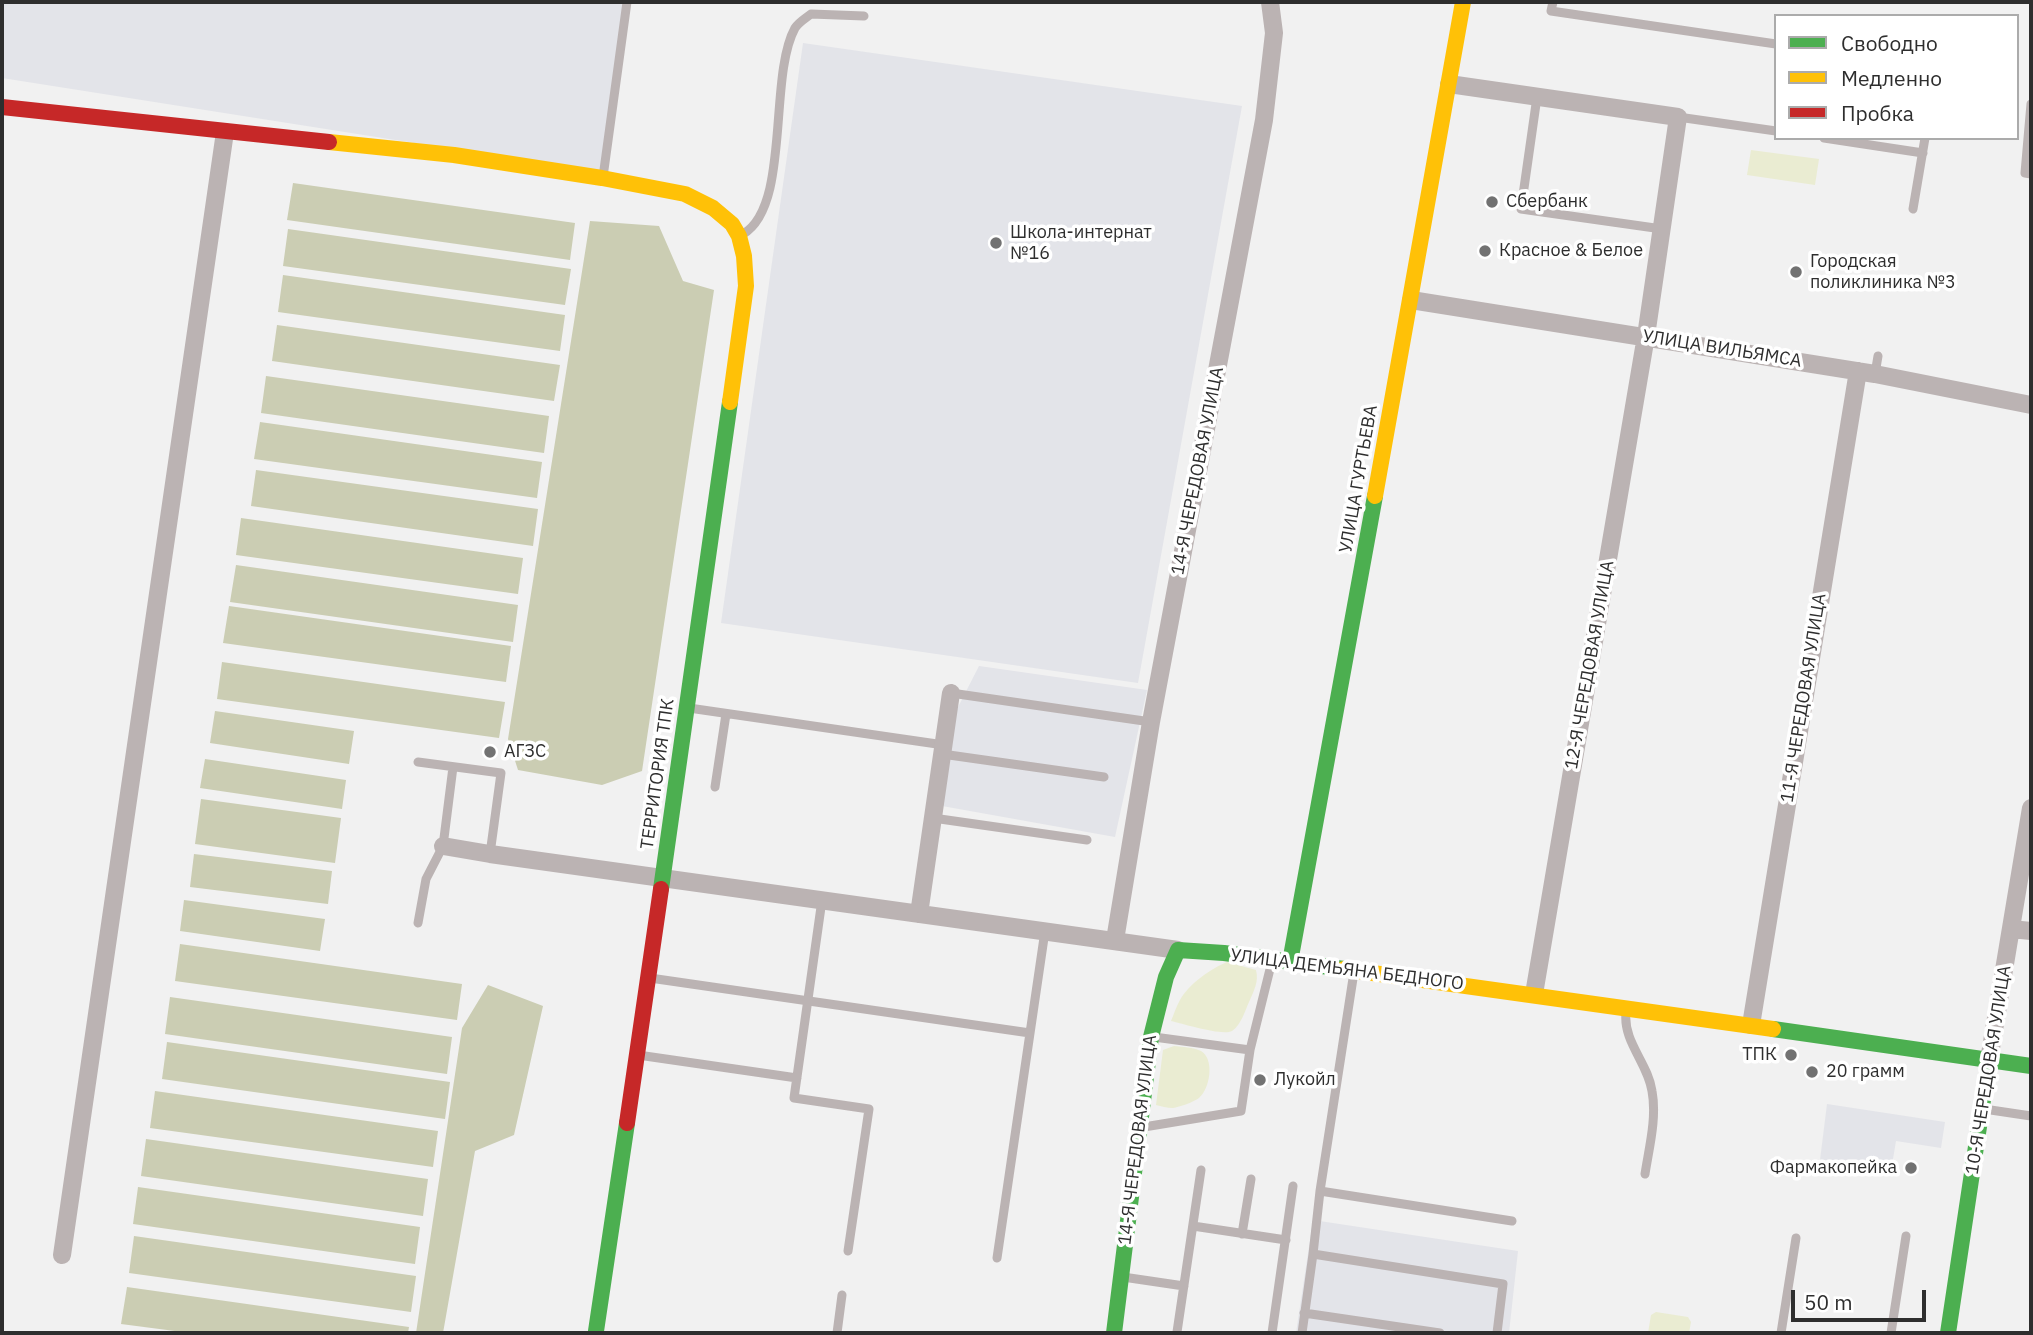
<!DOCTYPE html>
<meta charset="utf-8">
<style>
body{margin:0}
#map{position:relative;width:2033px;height:1335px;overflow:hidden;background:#f1f1f1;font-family:"IBM Plex Sans",sans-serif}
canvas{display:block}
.frame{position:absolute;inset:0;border:4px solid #2e2e2e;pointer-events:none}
.legend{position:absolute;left:1774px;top:14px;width:245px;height:126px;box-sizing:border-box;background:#fff;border:2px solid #ababab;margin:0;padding:9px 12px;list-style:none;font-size:21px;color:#2e2e2e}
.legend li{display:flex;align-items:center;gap:14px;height:35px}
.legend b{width:35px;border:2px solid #ababab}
.scale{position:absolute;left:1791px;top:1290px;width:135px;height:32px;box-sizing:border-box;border:4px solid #2e2e2e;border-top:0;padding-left:9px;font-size:21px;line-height:24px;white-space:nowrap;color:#2e2e2e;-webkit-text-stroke:5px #fff;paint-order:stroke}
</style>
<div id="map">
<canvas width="2033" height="1335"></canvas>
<div class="frame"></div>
<ul class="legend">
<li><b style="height:9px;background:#4caf50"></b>Свободно</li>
<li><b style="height:9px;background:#ffc107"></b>Медленно</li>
<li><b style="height:9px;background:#c62828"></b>Пробка</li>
</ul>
<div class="scale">50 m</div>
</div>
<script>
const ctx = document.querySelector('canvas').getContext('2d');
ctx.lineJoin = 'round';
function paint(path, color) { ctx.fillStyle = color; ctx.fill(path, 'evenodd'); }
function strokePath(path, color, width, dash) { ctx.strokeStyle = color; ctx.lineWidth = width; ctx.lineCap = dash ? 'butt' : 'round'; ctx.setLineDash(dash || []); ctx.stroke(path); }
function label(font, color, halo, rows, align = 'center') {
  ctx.font = font + ' "IBM Plex Sans",sans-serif'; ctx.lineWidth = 7; ctx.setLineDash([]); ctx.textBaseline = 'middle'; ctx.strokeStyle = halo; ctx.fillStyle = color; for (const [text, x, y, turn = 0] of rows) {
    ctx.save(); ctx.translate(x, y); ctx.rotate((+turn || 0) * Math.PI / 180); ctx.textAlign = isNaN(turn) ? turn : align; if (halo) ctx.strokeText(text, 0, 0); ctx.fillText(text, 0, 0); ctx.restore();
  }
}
const built = new Path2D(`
 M 2,2 L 629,2 L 605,173 L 2,78 Z
 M 803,43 L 1242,106 L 1138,683 L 721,623 Z
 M 979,666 L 1147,690 L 1115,837 L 942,806 L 955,713 Z
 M 1827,1104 L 1945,1122 L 1941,1148 L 1896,1141 L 1891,1171 L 1820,1160 Z
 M 1313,1220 L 1518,1251 L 1509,1333 L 1296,1333 Z`);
const green = new Path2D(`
 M 1751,150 L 1819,159 L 1815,185 L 1747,175 Z
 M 1227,962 L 1256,970 C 1259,982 1254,990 1249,1002 C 1245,1011 1241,1025 1232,1031 C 1222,1036 1184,1024 1171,1021 C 1174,1014 1176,1007 1180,1000 C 1189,984 1210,969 1227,962 Z
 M 1174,1046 C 1182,1047 1193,1047 1201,1051 C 1215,1059 1210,1089 1199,1098 C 1194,1102 1179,1107 1173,1108 C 1167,1108 1161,1106 1156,1105 L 1163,1050 Z
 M 1656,1312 L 1688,1317 L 1691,1322 L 1689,1333 L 1648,1333 L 1651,1315 Z`);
const forest = new Path2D(`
 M 293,183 L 575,223 L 570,260 L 287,220 Z
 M 590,221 L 659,226 L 683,281 L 714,290 L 642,771 L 602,785 L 518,770 L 508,739 Z
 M 288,229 L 571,269 L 565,305 L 283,266 Z
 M 283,275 L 565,315 L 560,351 L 278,312 Z
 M 277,325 L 560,365 L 554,401 L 272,361 Z
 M 266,376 L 549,416 L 544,453 L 261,413 Z
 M 260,422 L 542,462 L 537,498 L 254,459 Z
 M 256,470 L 538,509 L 533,546 L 251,506 Z
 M 241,518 L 523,558 L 518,594 L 236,555 Z
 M 236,565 L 518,605 L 513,642 L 230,602 Z
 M 229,606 L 511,646 L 506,682 L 223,643 Z
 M 222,662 L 505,702 L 499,738 L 217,699 Z
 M 215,711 L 354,731 L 349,764 L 210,743 Z
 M 205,759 L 346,780 L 342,809 L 200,788 Z
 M 201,799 L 341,818 L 335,863 L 195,844 Z
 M 194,854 L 332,871 L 328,904 L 190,887 Z
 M 184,900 L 325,919 L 320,951 L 180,931 Z
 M 180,944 L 462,984 L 457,1020 L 175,981 Z
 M 488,985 L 543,1006 L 514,1135 L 475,1151 L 443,1333 L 416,1333 L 462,1028 Z
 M 170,997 L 452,1037 L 447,1074 L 165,1034 Z
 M 167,1042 L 450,1082 L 445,1119 L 162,1079 Z
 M 155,1091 L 438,1131 L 433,1167 L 150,1128 Z
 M 146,1139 L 428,1179 L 423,1216 L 141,1176 Z
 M 138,1187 L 420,1227 L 415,1264 L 133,1224 Z
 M 134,1236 L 416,1276 L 411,1312 L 129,1273 Z
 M 127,1287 L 409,1327 L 408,1333 L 190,1333 L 121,1324 Z`);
const lane = new Path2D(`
 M 1553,2 L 1551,11 L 1776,44
 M 1537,97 L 1521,209 L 1662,229
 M 2031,104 L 2025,173 L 2031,174
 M 1678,117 L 1776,131
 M 1824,138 L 1923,153
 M 603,177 L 627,2
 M 1913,209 L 1925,138
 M 743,234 C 791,206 768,77 795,28 C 799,22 806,18 811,14 L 864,16
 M 1875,374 L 1878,356
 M 951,693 L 1151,722
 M 689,708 L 944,745
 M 942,754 L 1104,777
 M 418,762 L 501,773 L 490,854
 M 715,787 L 726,714
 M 933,818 L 1087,840
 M 822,900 L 794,1098 L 869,1109 L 848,1251
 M 418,923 L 426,879 L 443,846 L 453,767
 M 1354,972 L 1320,1191 L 1512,1221
 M 650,978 L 1030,1033
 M 1626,1013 C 1623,1042 1648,1063 1652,1091 C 1657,1118 1649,1148 1645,1174
 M 1154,1037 L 1250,1050
 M 638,1055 L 797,1078
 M 1984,1109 L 2031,1116
 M 1144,1127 L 1241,1111 L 1250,1050 L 1272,961
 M 1320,1191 L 1313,1254 L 1503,1284 L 1497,1333
 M 1193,1226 L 1286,1240
 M 1242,1234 L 1251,1179
 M 997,1258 L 1045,931
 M 1123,1277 L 1184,1286
 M 1304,1313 L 1440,1333
 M 1177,1332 L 1201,1170
 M 837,1333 L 842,1295
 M 1272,1333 L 1293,1186
 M 1302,1333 L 1313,1254
 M 1781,1333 L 1796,1238
 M 1891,1333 L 1906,1236`);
const street = new Path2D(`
 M 1449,84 L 1678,117 L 1646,336 L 1534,994
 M 1411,300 L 1875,374 L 2031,405
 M 443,846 L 490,854 L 1178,950
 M 919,914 L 951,693
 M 2011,929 L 2031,931
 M 1115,940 L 1151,722 L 1264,120 L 1274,33 L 1270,2
 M 1751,1025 L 1858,371
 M 1989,1060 L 2031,808
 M 62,1255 L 225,132`);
const fast = new Path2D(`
 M 661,889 L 730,402
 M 1290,962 L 1375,496
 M 1773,1029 L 2031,1066
 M 596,1331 L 627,1123
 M 1114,1333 L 1151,1037 L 1166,977 L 1178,950 L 1224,953 L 1344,969
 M 1948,1333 L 1989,1060`);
const slow = new Path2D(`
 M 329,142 L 454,155 L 602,178 L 685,194 L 713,208 L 732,224 L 739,236 L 744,256 L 746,286 L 730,402
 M 1375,496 L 1463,2
 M 1344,969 L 1773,1029`);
const jam = new Path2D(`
 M 2,107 L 329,142
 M 627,1123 L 661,889`);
const markers = [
 [1492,202,7,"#727272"],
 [996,243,7,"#727272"],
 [1485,251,7,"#727272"],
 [1796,272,7,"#727272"],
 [490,752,7,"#727272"],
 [1791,1055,7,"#727272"],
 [1812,1072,7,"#727272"],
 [1260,1080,7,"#727272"],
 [1911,1168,7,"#727272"]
];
const poiNames = [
 ["Сбербанк",1506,202],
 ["Школа-интернат",1010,233],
 ["№16",1010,254],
 ["Красное & Белое",1499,251],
 ["Городская",1810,262],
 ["поликлиника №3",1810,283],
 ["АГЗС",504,752],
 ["ТПК",1777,1055,"right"],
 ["20 грамм",1826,1072],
 ["Лукойл",1274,1080],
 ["Фармакопейка",1897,1168,"right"]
];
const streetNames = [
 ["УЛИЦА ВИЛЬЯМСА",1722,349,9],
 ["14-Я ЧЕРЕДОВАЯ УЛИЦА",1198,471,-79],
 ["УЛИЦА ГУРТЬЕВА",1359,479,-80],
 ["12-Я ЧЕРЕДОВАЯ УЛИЦА",1590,665,-80],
 ["11-Я ЧЕРЕДОВАЯ УЛИЦА",1804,698,-81],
 ["ТЕРРИТОРИЯ ТПК",658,774,-82],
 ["УЛИЦА ДЕМЬЯНА БЕДНОГО",1347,970,7],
 ["10-Я ЧЕРЕДОВАЯ УЛИЦА",1989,1070,-81],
 ["14-Я ЧЕРЕДОВАЯ УЛИЦА",1138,1140,-83]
];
paint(built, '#e3e4e9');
paint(green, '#eaecd2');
paint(forest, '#cbcdb3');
strokePath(lane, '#bbb3b3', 9);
strokePath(street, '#bbb3b3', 18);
strokePath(fast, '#4caf50', 16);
strokePath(slow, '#ffc107', 16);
strokePath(jam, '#c62828', 16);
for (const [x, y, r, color] of markers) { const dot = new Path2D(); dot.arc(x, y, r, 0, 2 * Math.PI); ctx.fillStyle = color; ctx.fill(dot); strokePath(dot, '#fff', 2.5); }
label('18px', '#2e2e2e', '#fff', poiNames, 'left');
label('18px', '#2e2e2e', '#fff', streetNames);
</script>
